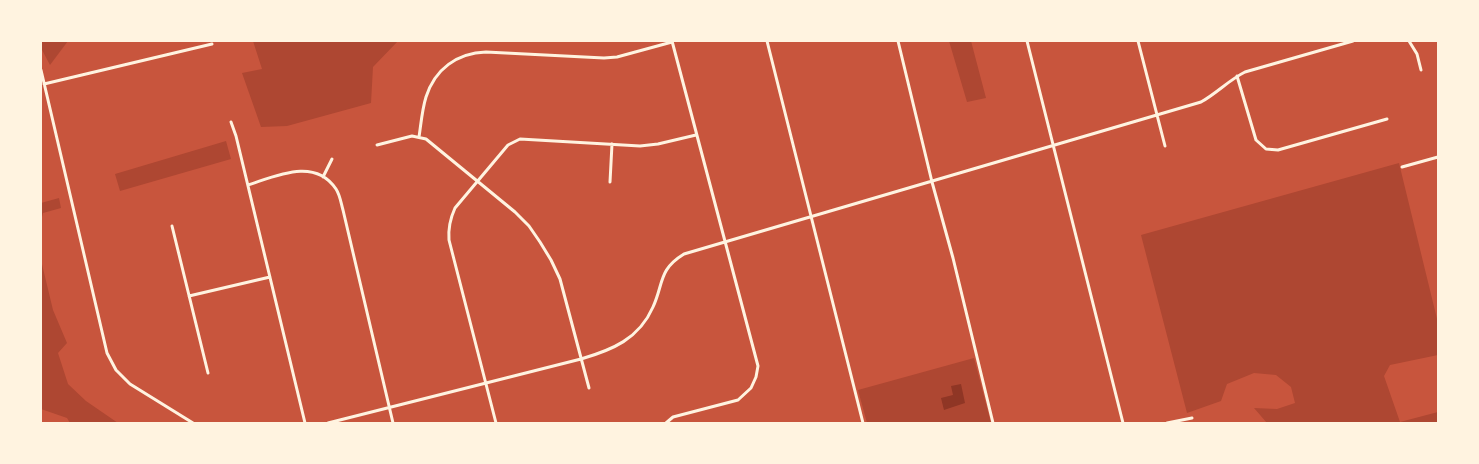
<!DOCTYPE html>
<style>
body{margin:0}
#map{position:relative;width:1479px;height:464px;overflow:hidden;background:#c8553d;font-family:Montserrat,sans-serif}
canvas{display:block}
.frame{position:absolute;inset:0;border:42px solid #fff3e0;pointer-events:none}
</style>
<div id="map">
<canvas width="1479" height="464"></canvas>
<div class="frame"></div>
</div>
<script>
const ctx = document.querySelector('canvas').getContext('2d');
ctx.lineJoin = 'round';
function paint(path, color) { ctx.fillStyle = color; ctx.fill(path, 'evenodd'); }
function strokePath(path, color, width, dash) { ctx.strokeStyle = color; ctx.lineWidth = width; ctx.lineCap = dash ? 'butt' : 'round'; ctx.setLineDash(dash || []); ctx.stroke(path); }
const green = new Path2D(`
 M 41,41 L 68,41 L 50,65 L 41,48 Z
 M 253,41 L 398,41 L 373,67 L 371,103 L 287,126 L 261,127 L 242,73 L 262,69 Z
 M 949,41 L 971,41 L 986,98 L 967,102 Z
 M 226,141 L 231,159 L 120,191 L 115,174 Z
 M 1399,163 L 1438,323 L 1438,355 L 1390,365 L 1384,376 L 1400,422 L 1438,412 L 1438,423 L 1267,423 L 1254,408 L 1277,409 L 1295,403 L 1291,387 L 1276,375 L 1254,373 L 1227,384 L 1221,401 L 1187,413 L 1141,235 Z
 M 59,198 L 61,208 L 43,213 L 41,221 L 41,203 Z
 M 41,260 L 53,310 L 67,343 L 58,353 L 68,384 L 86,401 L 118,423 L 70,423 L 67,418 L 41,409 Z
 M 974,358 L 991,423 L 867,423 L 858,390 Z`);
const water = new Path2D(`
 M 961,384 L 965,403 L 944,410 L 941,398 L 953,395 L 951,386 Z`);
const minor = new Path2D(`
 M 767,41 L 863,423
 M 898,41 L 932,182 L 953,258 L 993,423
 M 1027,41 L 1123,423
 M 1138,41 L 1165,146
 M 1409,41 L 1417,54 L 1421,70
 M 41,70 L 107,353 L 116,370 L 130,384 L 193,423
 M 1237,76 L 1256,140 L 1266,149 L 1278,150 L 1387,119
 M 44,84 L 212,44
 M 231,122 L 236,136 L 305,423
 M 419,137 C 421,124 422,110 426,97 C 435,69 457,53 486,52 L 604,58 L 617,57 L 672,42
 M 377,145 L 412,136 L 426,139 L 515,212 L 529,226 L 540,242 L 551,260 L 560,279 L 589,388
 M 1402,167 L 1438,157
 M 323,177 L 332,159
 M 610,182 L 612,144
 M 248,185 C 276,176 315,157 336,189 C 340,195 341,203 343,210 L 393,423
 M 172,226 L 208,373
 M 189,296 L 270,277
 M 328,423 L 581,359 C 612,350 639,339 653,307 C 664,283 658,270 684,254 L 1201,102 C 1217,93 1229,80 1245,72 L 1353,41
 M 496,423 L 449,240 C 448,228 450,219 455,208 L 508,145 L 520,139 L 640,146 L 658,144 L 696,135
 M 666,423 L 673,417 L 738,400 L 751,388 L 756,377 L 758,366 L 672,41
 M 1167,423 L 1192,418`);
paint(green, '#ae4732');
paint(water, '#8f3625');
strokePath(minor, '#fff3e0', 3);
</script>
